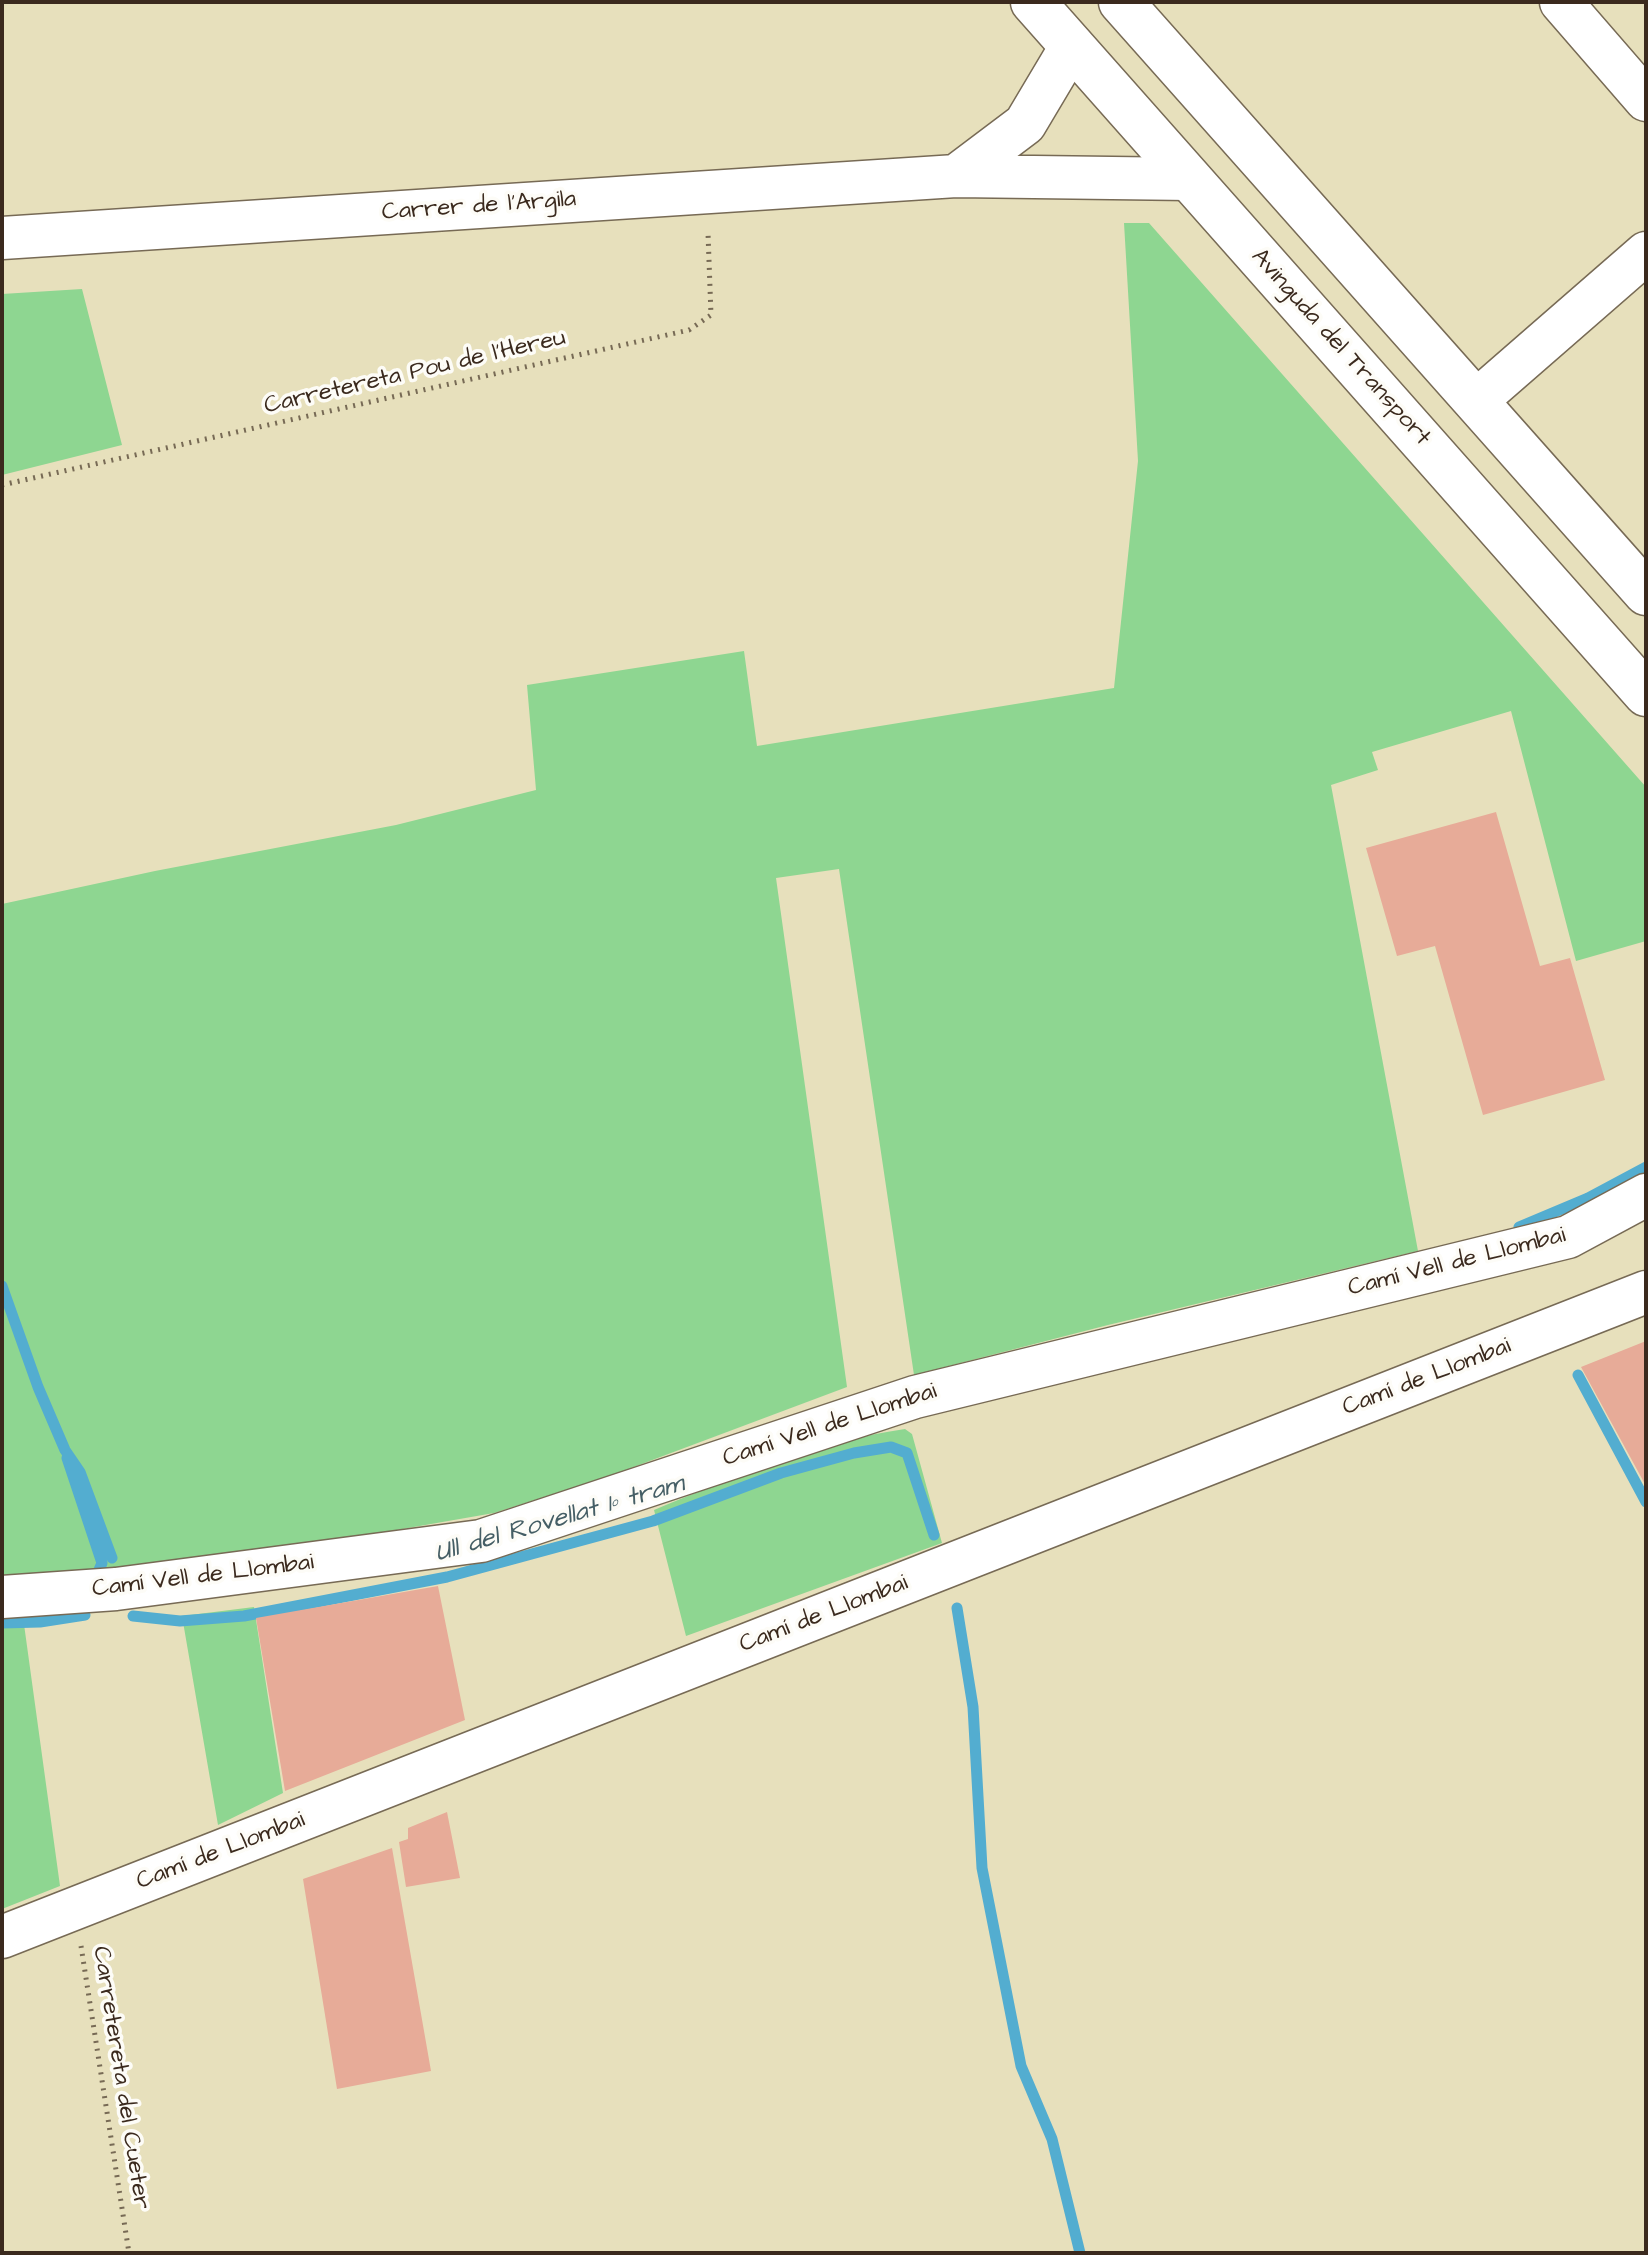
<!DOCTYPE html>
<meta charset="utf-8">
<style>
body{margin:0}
#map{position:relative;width:1648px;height:2255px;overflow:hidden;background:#e7e0bc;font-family:"Architects Daughter",sans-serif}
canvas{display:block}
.frame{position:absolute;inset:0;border:4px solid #3b2a1e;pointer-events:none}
</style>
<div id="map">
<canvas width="1648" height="2255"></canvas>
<div class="frame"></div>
</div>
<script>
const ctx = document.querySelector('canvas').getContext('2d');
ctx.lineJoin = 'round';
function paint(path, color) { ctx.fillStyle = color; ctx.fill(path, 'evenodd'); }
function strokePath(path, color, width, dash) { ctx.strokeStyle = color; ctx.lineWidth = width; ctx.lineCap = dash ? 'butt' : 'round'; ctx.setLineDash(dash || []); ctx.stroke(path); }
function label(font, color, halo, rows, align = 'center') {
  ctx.font = font + ' "Architects Daughter",sans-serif'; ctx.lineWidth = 7; ctx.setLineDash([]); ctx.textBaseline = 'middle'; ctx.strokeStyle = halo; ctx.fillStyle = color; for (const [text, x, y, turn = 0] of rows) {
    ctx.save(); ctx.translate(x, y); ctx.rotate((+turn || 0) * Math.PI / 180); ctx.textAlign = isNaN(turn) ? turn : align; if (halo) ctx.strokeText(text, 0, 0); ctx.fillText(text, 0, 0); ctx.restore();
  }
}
const green = new Path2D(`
 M 1124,223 L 1149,223 L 1646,787 L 1646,941 L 1576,961 L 1511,711 L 1372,752 L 1378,770 L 1331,785 L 1418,1251 L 1108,1325 L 914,1375 L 839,869 L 776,878 L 847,1387 L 607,1477 L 494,1513 L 328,1542 L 134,1569 L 2,1580 L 2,904 L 155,871 L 396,825 L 536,790 L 527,685 L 744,651 L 757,746 L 1114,688 L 1138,461 Z
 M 82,289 L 122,445 L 2,475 L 2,294 Z
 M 905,1429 L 912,1434 L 942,1543 L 686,1636 L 654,1510 C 729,1479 825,1440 905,1429 Z
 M 254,1607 L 283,1793 L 218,1825 L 182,1616 Z
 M 23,1617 L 60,1886 L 2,1909 L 2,1618 Z`);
const stream = new Path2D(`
 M 1519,1227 L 1588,1198 L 1646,1167
 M 2,1286 L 38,1387 L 65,1450 L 80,1472 L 112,1558
 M 1578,1375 L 1646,1502
 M 67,1458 L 102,1563 L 99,1570
 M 957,1608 L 973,1707 L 982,1868 L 1021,2066 L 1052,2139 L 1080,2253
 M 133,1616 L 180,1621 L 244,1616 L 447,1577 L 653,1521 L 781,1473 L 854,1453 L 891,1447 L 907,1453 L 934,1535
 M 2,1623 L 40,1622 L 85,1615`);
const building = new Path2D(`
 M 1496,812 L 1540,966 L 1570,958 L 1605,1080 L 1483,1115 L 1435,946 L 1397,956 L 1366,848 Z
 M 1646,1341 L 1646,1486 L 1581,1367 Z
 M 438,1586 L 465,1720 L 285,1791 L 256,1618 Z
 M 447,1812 L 460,1878 L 406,1887 L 399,1842 L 408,1839 L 408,1828 Z
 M 392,1848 L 431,2071 L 337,2089 L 303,1879 Z`);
const path = new Path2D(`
 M 2,485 L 689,330 L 711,315 L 708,233
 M 81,1946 L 129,2253`);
const street = new Path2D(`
 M 1561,2 L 1646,100
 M 956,176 L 1025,124 L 1072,45
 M 2,238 L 956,176 L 1190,179
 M 1476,401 L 1646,253
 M 2,1597 L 116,1589 L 481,1541 L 915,1397 L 1568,1237 L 1646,1195
 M 2,1937 L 1646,1292`);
const secondary = new Path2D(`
 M 1033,2 L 1646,694
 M 1121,2 L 1646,593`);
const streetNames = [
 ["Carrer de l'Argila",479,207,-4],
 ["Avinguda del Transport",1340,348,48],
 ["Carretereta Pou de l'Hereu",415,373,-13],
 ["Camí Vell de Llombai",1457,1263,-14],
 ["Camí de Llombai",1427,1378,-21],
 ["Camí Vell de Llombai",830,1426,-18],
 ["Camí Vell de Llombai",203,1577,-7],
 ["Camí de Llombai",824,1615,-21],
 ["Camí de Llombai",221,1852,-21],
 ["Carretereta del Cueter",120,2078,81]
];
const waterNames = [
 ["Ull del Rovellat 1º tram",560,1520,-16]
];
paint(green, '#8ed691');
strokePath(stream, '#53add0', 11);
paint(building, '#e7ab98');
strokePath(street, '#776a55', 45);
strokePath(secondary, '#776a55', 47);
strokePath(path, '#776a55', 5, [2, 6]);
strokePath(street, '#fff', 42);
strokePath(secondary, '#fff', 44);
label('24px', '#3b2a1e', '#fdfcf7', streetNames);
label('italic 26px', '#455e65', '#fdfcf7', waterNames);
</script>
